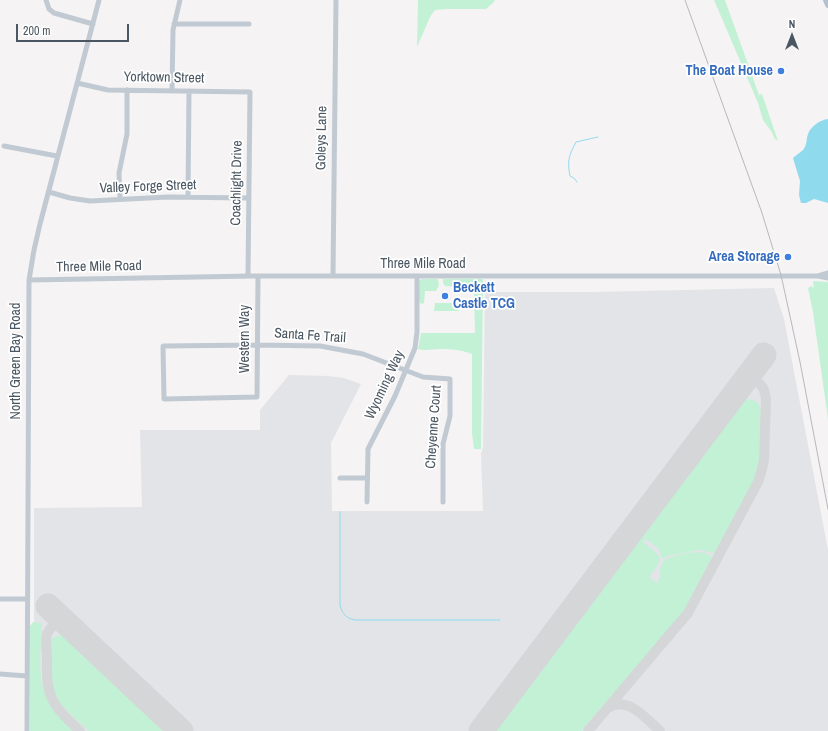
<!DOCTYPE html>
<style>
body{margin:0}
#map{position:relative;width:828px;height:731px;overflow:hidden;background:#f5f3f3;font-family:"Archivo Narrow",sans-serif}
canvas{display:block}
.north{position:absolute;left:772px;top:16px;width:40px;height:40px;-webkit-text-stroke:3px #fff;paint-order:stroke;rotate:0deg;font-size:11px;font-weight:700;line-height:16px;text-align:center;color:#4a5661}
.north::after{content:'';display:block;margin:auto;width:14px;height:18px;background:#4a5661;clip-path:polygon(50% 0,100% 100%,50% 72%,0 100%)}
.scale{position:absolute;left:16px;top:24px;width:113px;height:18px;box-sizing:border-box;border:2px solid #4a5661;border-top:0;padding-left:5px;font-size:12px;line-height:14px;white-space:nowrap;color:#4a5661;-webkit-text-stroke:3px #fff;paint-order:stroke}
</style>
<div id="map">
<canvas width="828" height="731"></canvas>
<div class="north">N</div>
<div class="scale">200 m</div>
</div>
<script>
const ctx = document.querySelector('canvas').getContext('2d');
ctx.lineJoin = 'round';
function paint(path, color) { ctx.fillStyle = color; ctx.fill(path, 'evenodd'); }
function strokePath(path, color, width, dash) { ctx.strokeStyle = color; ctx.lineWidth = width; ctx.lineCap = dash ? 'butt' : 'round'; ctx.setLineDash(dash || []); ctx.stroke(path); }
function label(font, color, halo, rows, align = 'center') {
  ctx.font = font + ' "Archivo Narrow",sans-serif'; ctx.lineWidth = 3.5; ctx.setLineDash([]); ctx.textBaseline = 'middle'; ctx.strokeStyle = halo; ctx.fillStyle = color; for (const [text, x, y, turn = 0] of rows) {
    ctx.save(); ctx.translate(x, y); ctx.rotate((+turn || 0) * Math.PI / 180); ctx.textAlign = isNaN(turn) ? turn : align; if (halo) ctx.strokeText(text, 0, 0); ctx.fillText(text, 0, 0); ctx.restore();
  }
}
const airport = new Path2D(`
 M 774,288 L 784,319 L 828,550 L 828,731 L 34,731 L 34,508 L 142,507 L 140,430 L 260,430 L 260,410 L 289,375 L 328,376 L 344,378 L 361,384 L 331,443 L 332,511 L 483,511 L 481,454 L 483,447 L 485,292 L 594,292 Z`);
const green = new Path2D(`
 M 418,0 L 495,0 L 494,2 L 486,9 L 446,9 L 435,10 L 430,17 L 417,47 Z
 M 714,0 L 725,0 L 759,95 L 762,94 L 778,141 L 775,139 L 771,131 L 763,120 L 758,103 Z
 M 422,279 L 438,279 L 439,285 L 436,291 L 425,291 L 424,303 L 421,304 L 419,301 L 419,281 Z
 M 443,279 L 483,279 L 481,449 L 474,449 L 472,433 L 472,354 C 462,350 452,349 440,349 C 432,349 426,351 418,349 L 421,333 L 475,333 L 474,291 L 471,288 L 445,286 L 443,283 Z
 M 813,281 L 828,282 L 828,419 L 813,312 L 808,288 L 811,286 L 814,288 Z
 M 435,303 L 459,303 L 459,311 L 434,311 Z
 M 749,399 L 757,402 L 761,409 L 759,461 L 758,470 L 753,483 L 715,553 L 699,550 L 668,556 L 662,559 L 659,549 L 646,539 L 643,542 C 661,557 666,556 649,577 L 656,583 L 659,582 L 658,580 L 661,576 L 659,571 L 664,560 C 675,555 703,547 712,557 L 682,614 L 581,731 L 492,731 L 739,402 Z
 M 33,622 L 41,623 L 42,625 C 41,650 36,682 50,704 C 57,715 67,723 76,731 L 30,731 L 30,626 Z
 M 59,635 L 74,640 L 170,731 L 89,731 C 63,707 51,701 50,664 C 50,655 49,647 52,639 Z`);
const water = new Path2D(`
 M 828,119 L 828,203 L 814,199 L 806,203 L 801,203 L 799,195 L 800,181 L 793,158 C 796,155 800,153 803,150 C 807,145 806,140 808,134 C 811,126 820,120 828,119 Z`);
const stream = new Path2D(`
 M 577,182 L 574,178 L 570,176 C 567,161 569,155 576,142 L 598,137
 M 340,512 L 340,605 C 342,614 347,619 356,620 L 500,620`);
const taxiway = new Path2D(`
 M 61,618 C 57,622 49,629 47,634 C 45,640 47,650 47,656 C 46,697 50,703 80,731
 M 608,708 C 628,695 646,719 660,731
 M 588,731 L 688,613 L 758,482 L 762,469 L 764,460 L 766,399 C 764,384 760,382 746,379`);
const runway = new Path2D(`
 M 48,606 L 181,731
 M 481,731 L 764,355`);
const minor = new Path2D(`
 M 46,0 L 49,9 L 54,13 L 93,24
 M 174,24 L 249,24
 M 77,83 L 108,90 L 250,92 L 248,276
 M 172,91 L 173,30 L 180,0
 M 4,146 L 57,156
 M 49,192 L 70,198 L 90,201 L 168,197 L 249,198
 M 188,197 L 189,91
 M 120,199 L 119,173 L 127,134 L 127,90
 M 258,276 L 257,397 L 164,399 L 163,346 L 257,345 L 320,346 L 363,354 L 423,377 L 450,379 L 450,416 L 443,444 L 443,502
 M 333,276 L 336,0
 M 818,276 L 828,273
 M 29,280 L 252,276 L 818,276 L 828,278
 M 340,478 L 367,478
 M 367,502 L 368,449 L 395,396 L 415,348 L 417,332 L 417,276
 M 0,599 L 27,599
 M 0,674 L 27,676
 M 27,731 L 29,280 L 34,250 L 40,224 L 99,0`);
const major = new Path2D(`
 M 826,0 L 828,5`);
const rail = new Path2D(`
 M 685,0 L 762,213 L 781,275 L 800,362 L 828,509`);
const markers = [
 [781,71,4,"#3f7fe0"],
 [788,257,4,"#3f7fe0"],
 [445,296,4,"#3f7fe0"]
];
const shopNames = [
 ["The Boat House",773,71],
 ["Area Storage",780,257],
 ["Beckett",453,288,"left"],
 ["Castle TCG",453,304,"left"]
];
const streetNames = [
 ["Yorktown Street",164,78,1],
 ["Goleys Lane",322,138,-89],
 ["Coachlight Drive",237,183,-89],
 ["Valley Forge Street",148,187,-2],
 ["Three Mile Road",423,264],
 ["Three Mile Road",99,267,-1],
 ["Santa Fe Trail",310,336,4],
 ["Western Way",245,339,-90],
 ["North Green Bay Road",16,361,-90],
 ["Wyoming Way",385,385,-65],
 ["Cheyenne Court",434,427,-86]
];
paint(airport, '#e2e4e7');
paint(green, '#c3f1d5');
paint(water, '#90daee');
strokePath(stream, '#90daee', 1);
strokePath(taxiway, '#d5d6d8', 10);
strokePath(runway, '#d5d6d8', 25);
strokePath(minor, '#c1cad2', 5);
strokePath(major, '#b3c2d1', 6);
strokePath(rail, '#b5b8bd', 1);
for (const [x, y, r, color] of markers) { const dot = new Path2D(); dot.arc(x, y, r, 0, 2 * Math.PI); ctx.fillStyle = color; ctx.fill(dot); strokePath(dot, '#fff', 1.5); }
label('bold 14px', '#366cbe', '#fff', shopNames, 'right');
label('14px', '#4a5661', '#fff', streetNames);
</script>
